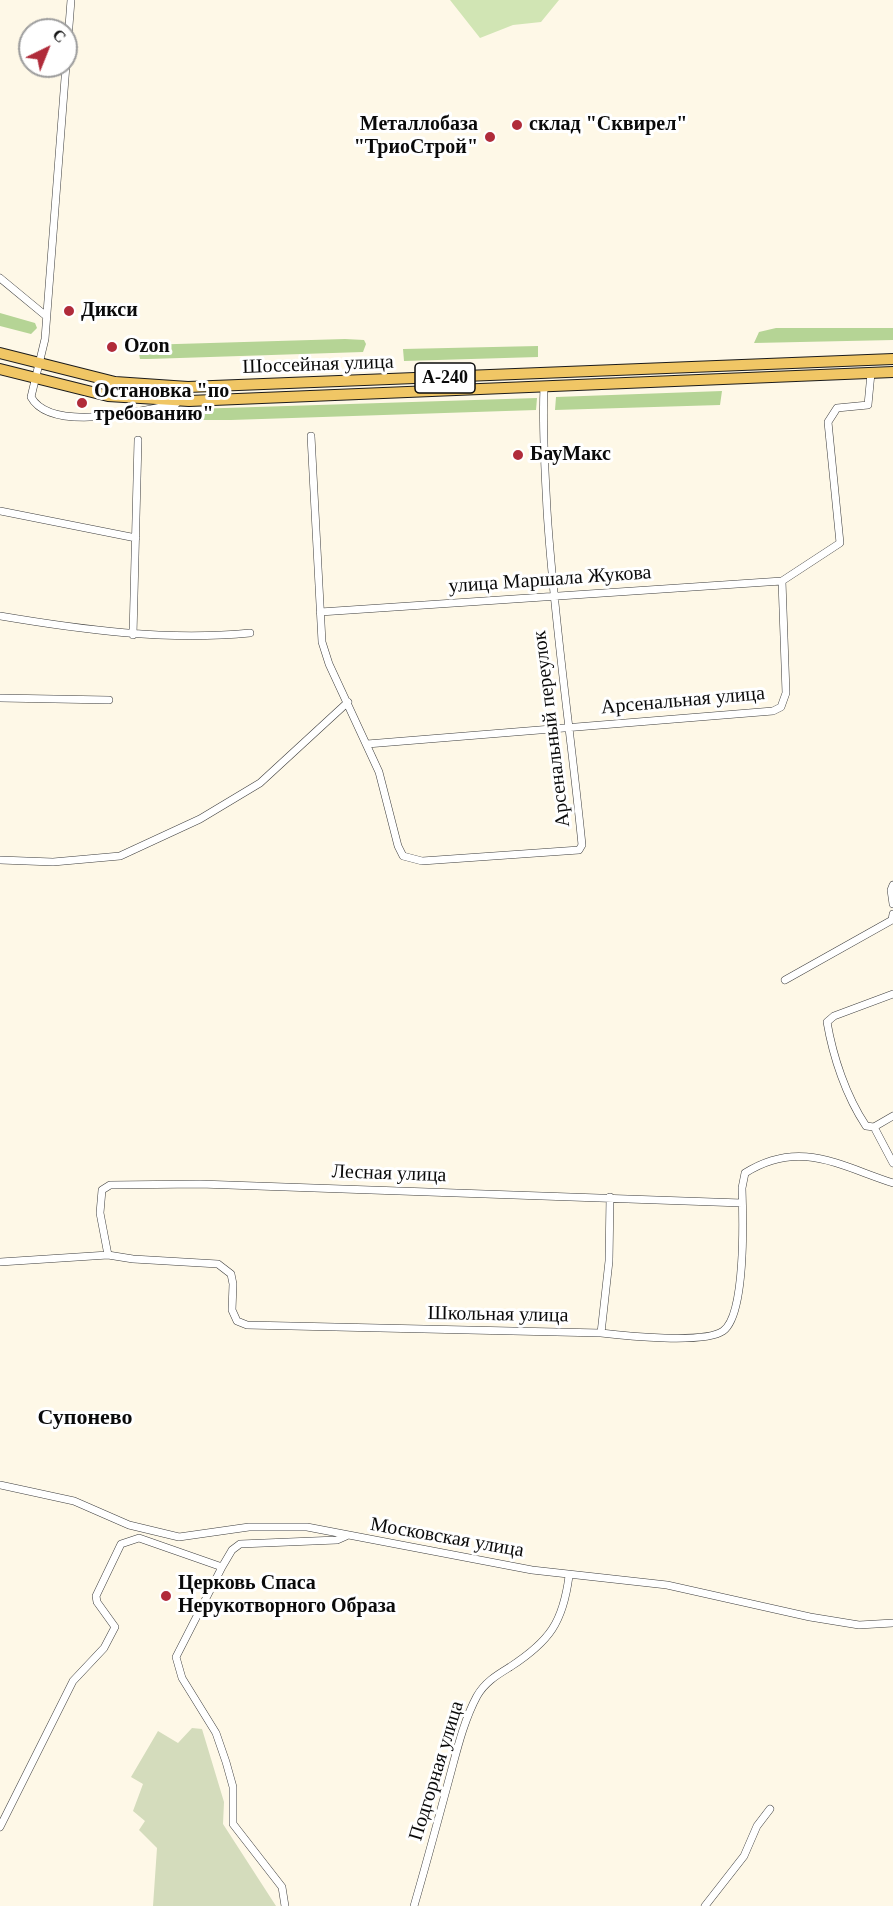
<!DOCTYPE html>
<meta charset="utf-8">
<style>
body{margin:0}
#map{position:relative;width:893px;height:1906px;overflow:hidden;background:#fef8e7;font-family:Georgia,serif}
canvas{display:block}
.north{position:absolute;left:18px;top:18px;width:60px;height:60px;box-sizing:border-box;background:#fff;border:2px solid #9d9d9d;border-radius:50%;rotate:43deg;font-size:16px;font-weight:700;line-height:24px;text-align:center;color:#0a0a0a}
.north::after{content:'';display:block;margin:auto;width:21px;height:27px;background:#b02b3a;clip-path:polygon(50% 0,100% 100%,50% 72%,0 100%)}
</style>
<div id="map">
<canvas width="893" height="1906"></canvas>
<div class="north">С</div>
</div>
<script>
const ctx = document.querySelector('canvas').getContext('2d');
ctx.lineJoin = 'round';
function paint(path, color) { ctx.fillStyle = color; ctx.fill(path, 'evenodd'); }
function strokePath(path, color, width, dash) { ctx.strokeStyle = color; ctx.lineWidth = width; ctx.lineCap = dash ? 'butt' : 'round'; ctx.setLineDash(dash || []); ctx.stroke(path); }
function label(font, color, halo, rows, align = 'center') {
  ctx.font = font + ' Georgia,serif'; ctx.lineWidth = 6; ctx.setLineDash([]); ctx.textBaseline = 'middle'; ctx.strokeStyle = halo; ctx.fillStyle = color; for (const [text, x, y, turn = 0] of rows) {
    ctx.save(); ctx.translate(x, y); ctx.rotate((+turn || 0) * Math.PI / 180); ctx.textAlign = isNaN(turn) ? turn : align; if (halo) ctx.strokeText(text, 0, 0); ctx.fillText(text, 0, 0); ctx.restore();
  }
}
const green = new Path2D(`
 M 450,0 L 559,0 L 541,22 L 513,25 L 480,38 Z`);
const forest = new Path2D(`
 M 0,313 L 35,323 L 37,328 L 31,334 L 0,326 Z
 M 776,328 L 893,328 L 893,340 L 754,343 L 759,332 Z
 M 345,339 L 364,340 L 366,344 L 363,352 L 149,359 L 140,359 L 138,348 L 143,345 Z
 M 538,346 L 538,357 L 404,361 L 403,349 Z
 M 722,391 L 720,405 L 555,410 L 556,397 Z
 M 537,398 L 536,410 L 231,420 L 147,420 L 146,416 L 151,411 L 162,410 Z`);
const cemetery = new Path2D(`
 M 192,1728 L 202,1729 L 224,1802 L 223,1824 L 276,1906 L 153,1906 L 157,1848 L 139,1830 L 145,1821 L 133,1811 L 143,1784 L 131,1777 L 158,1731 L 178,1743 Z`);
const minor = new Path2D(`
 M 71,0 L 45,339 L 31,397 C 51,434 144,410 176,404
 M 0,278 L 46,316
 M 311,436 L 322,642 L 329,664 L 379,772 L 398,846 L 403,856 L 422,861 L 579,850 L 582,845 C 571,733 554,622 547,510 C 545,469 542,428 544,387
 M 0,511 L 136,538
 M 320,612 L 782,581
 M 0,616 C 83,630 166,641 250,633
 M 133,635 L 138,440
 M 0,698 L 109,700
 M 367,744 L 773,711 L 781,707 L 786,693 L 782,581 L 840,543 L 828,422 L 837,408 L 868,405 L 871,373
 M 0,860 L 53,862 L 120,856 L 200,819 L 260,783 L 348,702
 M 893,885 L 891,890 L 893,904
 M 785,980 L 892,920 L 893,914
 M 893,1116 L 874,1127 L 893,1163
 M 874,1127 L 866,1126 C 846,1096 833,1057 827,1022 L 834,1016 L 893,994
 M 108,1255 L 100,1213 L 102,1190 L 110,1185 L 200,1184 L 742,1203
 M 0,1262 L 108,1255 L 133,1259 L 218,1264 L 231,1274 L 233,1284 L 232,1310 L 237,1321 L 247,1325 L 601,1333 C 625,1336 705,1344 723,1331 C 746,1315 743,1216 742,1188 L 745,1173 C 799,1139 838,1165 893,1183
 M 601,1333 L 609,1261 L 610,1197
 M 0,1485 L 74,1501 L 129,1525 L 179,1537 L 249,1527 L 307,1527 L 532,1570 L 667,1585 L 810,1617 L 859,1625 L 893,1623
 M 222,1567 L 176,1657 L 182,1678 L 216,1733 L 226,1762 L 233,1787 L 233,1824 L 282,1887 L 285,1906
 M 0,1827 L 73,1681 L 104,1648 L 115,1627 L 97,1602 L 96,1596 L 121,1544 L 139,1538 L 222,1567 L 232,1550 L 240,1544 L 337,1540 L 346,1536
 M 414,1906 C 426,1865 437,1824 448,1783 C 456,1754 463,1722 477,1696 C 485,1682 497,1675 510,1667 C 550,1641 563,1622 569,1576
 M 705,1906 L 744,1856 L 757,1826 L 770,1809`);
const primary = new Path2D(`
 M 0,353 L 115,382 L 188,387 L 893,359
 M 0,369 L 108,396 L 189,401 L 893,372`);
const markers = [
 [517,125,6,"#b02b3a"],
 [490,137,6,"#b02b3a"],
 [69,311,6,"#b02b3a"],
 [112,347,6,"#b02b3a"],
 [82,403,6,"#b02b3a"],
 [518,455,6,"#b02b3a"],
 [166,1596,6,"#b02b3a"]
];
const shields = [
 [445,378,60]
];
const shieldNames = [
 ["А-240",445,378]
];
const poiNames = [
 ["Металлобаза",478,125,"right"],
 ["\"ТриоСтрой\"",478,148,"right"],
 ["склад \"Сквирел\"",529,125],
 ["Дикси",81,311],
 ["Ozon",124,347],
 ["Остановка \"по",94,392],
 ["требованию\"",94,415],
 ["БауМакс",530,455],
 ["Церковь Спаса",178,1584],
 ["Нерукотворного Образа",178,1607]
];
const streetNames = [
 ["Шоссейная улица",318,365,-2],
 ["улица Маршала Жукова",550,580,-4],
 ["Арсенальная улица",683,701,-5],
 ["Арсенальный переулок",552,729,-97],
 ["Лесная улица",389,1174,2],
 ["Школьная улица",498,1315,1],
 ["Московская улица",447,1538,10],
 ["Подгорная улица",437,1771,-73]
];
const quarterNames = [
 ["Супонево",85,1418]
];
paint(green, '#d1e5b4');
paint(forest, '#b5d495');
paint(cemetery, '#d4dcbc');
strokePath(minor, '#3d3d3d', 8);
strokePath(primary, '#1b1b1b', 12);
strokePath(minor, '#fff', 7);
strokePath(primary, '#f0c665', 10);
for (const [x, y, r, color] of markers) { const dot = new Path2D(); dot.arc(x, y, r, 0, 2 * Math.PI); ctx.fillStyle = color; ctx.fill(dot); strokePath(dot, '#fff', 2); }
for (const [x, y, w] of shields) { const box = new Path2D(); box.roundRect(x - w / 2, y - 15, w, 30, 4.5); ctx.fillStyle = '#fff'; ctx.fill(box); strokePath(box, '#0a0a0a', 1.5); }
label('bold 18px', '#0a0a0a', null, shieldNames);
label('bold 20px', '#0a0a0a', '#fff', poiNames, 'left');
label('20px', '#0a0a0a', '#fff', streetNames);
label('bold 22px', '#0a0a0a', '#fff', quarterNames);
</script>
